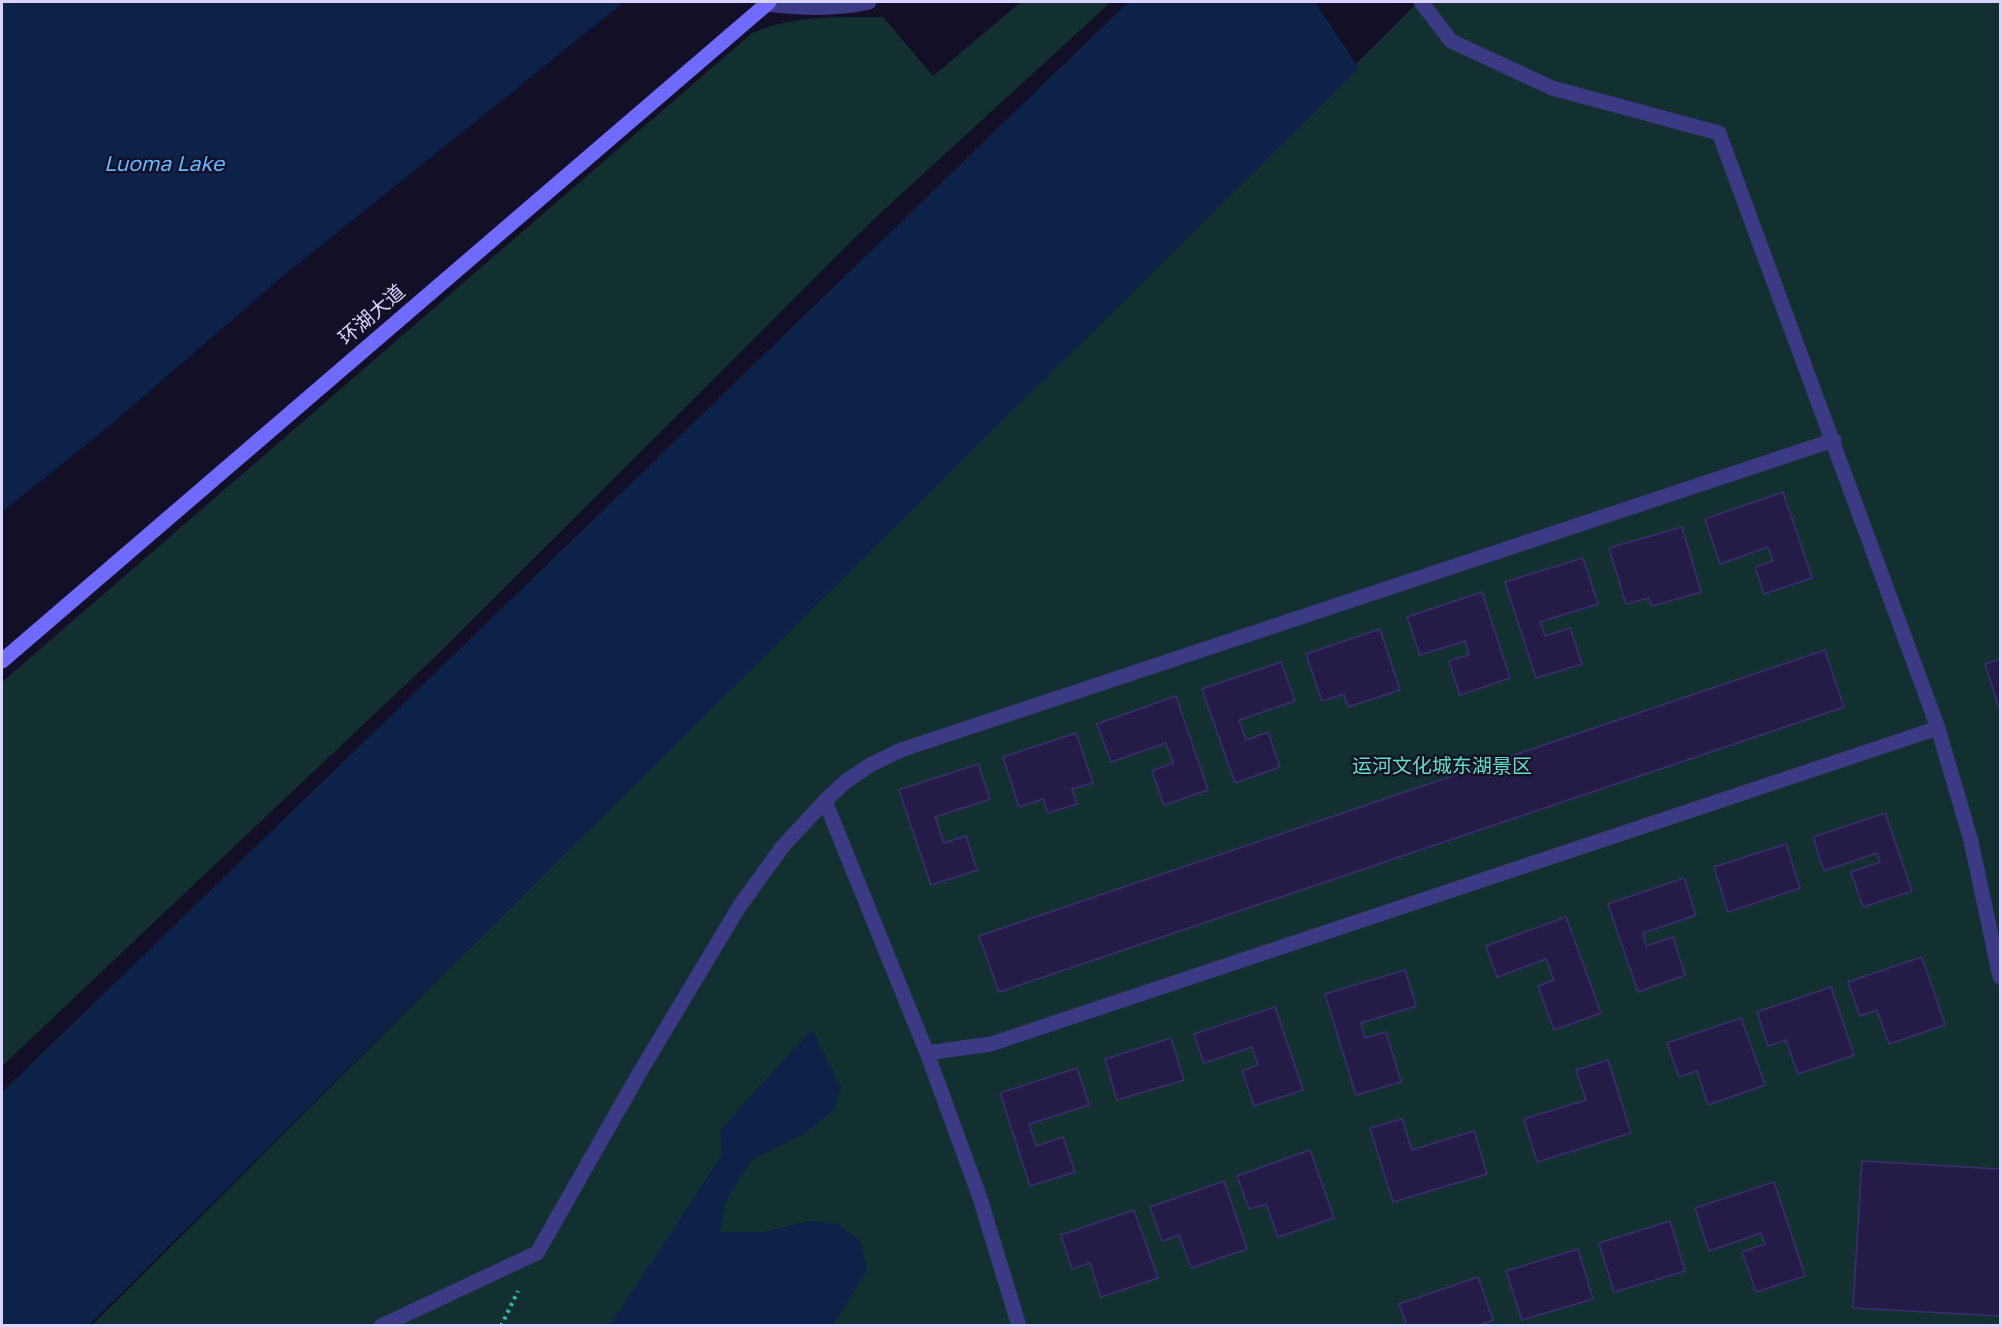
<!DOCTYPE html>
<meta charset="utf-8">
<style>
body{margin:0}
#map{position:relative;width:2002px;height:1327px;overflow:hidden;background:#130f26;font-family:"Golos Text",sans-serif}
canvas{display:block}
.frame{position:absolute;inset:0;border:3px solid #d9d4ff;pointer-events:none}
</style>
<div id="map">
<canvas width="2002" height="1327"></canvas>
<div class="frame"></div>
</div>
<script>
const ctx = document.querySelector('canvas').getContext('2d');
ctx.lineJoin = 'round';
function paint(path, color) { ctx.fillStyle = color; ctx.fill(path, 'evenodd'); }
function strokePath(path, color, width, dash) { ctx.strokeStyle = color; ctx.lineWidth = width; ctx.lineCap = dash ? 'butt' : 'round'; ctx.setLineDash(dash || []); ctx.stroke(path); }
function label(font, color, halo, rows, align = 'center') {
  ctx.font = font + ' "Golos Text","Noto Sans SC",sans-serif'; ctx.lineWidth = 4.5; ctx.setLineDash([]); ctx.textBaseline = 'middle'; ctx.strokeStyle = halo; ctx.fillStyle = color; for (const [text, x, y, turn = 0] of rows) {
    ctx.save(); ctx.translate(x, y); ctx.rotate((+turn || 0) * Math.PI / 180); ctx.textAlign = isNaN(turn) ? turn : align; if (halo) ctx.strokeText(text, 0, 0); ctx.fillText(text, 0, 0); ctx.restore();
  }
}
const green = new Path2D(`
 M 1021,2 L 1111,2 L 875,218 L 440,652 L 2,1066 L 2,682 L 752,33 C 793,15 839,17 883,17 L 933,76 Z
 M 1418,2 L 2000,2 L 2000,1325 L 91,1326 Z`);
const water = new Path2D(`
 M 2,2 L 624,2 L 283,276 L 102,432 L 2,512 Z
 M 1128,2 L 1315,2 L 1359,68 L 89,1325 L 2,1325 L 2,1092 Z
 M 812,1029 L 841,1087 L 834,1110 L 805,1133 L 751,1160 L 726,1201 L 720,1232 L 765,1232 L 808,1221 L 838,1224 L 861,1242 L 867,1270 L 833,1325 L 610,1325 L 722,1155 L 720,1130 Z`);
const building = new Path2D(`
 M 1783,492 L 1812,578 L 1764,594 L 1755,567 L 1773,561 L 1768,547 L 1720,564 L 1705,519 Z
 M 1682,527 L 1701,592 L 1652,606 L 1649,598 L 1626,604 L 1609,548 Z
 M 1583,558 L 1598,604 L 1540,622 L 1545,636 L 1570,628 L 1582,664 L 1536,678 L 1505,582 Z
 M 1482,592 L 1510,678 L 1460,695 L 1449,661 L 1469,655 L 1465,641 L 1420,655 L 1407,617 Z
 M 1380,629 L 1400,690 L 1348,707 L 1344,694 L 1322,701 L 1306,654 Z
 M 1825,650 L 1844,707 L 999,992 L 979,936 Z
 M 2000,659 L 2000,711 L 1985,664 Z
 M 1281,662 L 1295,701 L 1239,720 L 1246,740 L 1268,732 L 1280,767 L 1235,783 L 1202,689 Z
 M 1176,696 L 1208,790 L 1164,805 L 1152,771 L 1173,763 L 1166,743 L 1111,762 L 1097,724 Z
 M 1076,733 L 1093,783 L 1072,789 L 1077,804 L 1048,813 L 1043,799 L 1019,807 L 1003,757 Z
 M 978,764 L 990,799 L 935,817 L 944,843 L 966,836 L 977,870 L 931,885 L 899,790 Z
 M 1885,813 L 1912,891 L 1863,907 L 1851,872 L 1880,862 L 1877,853 L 1824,871 L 1813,837 Z
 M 1786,844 L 1800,888 L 1728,912 L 1714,867 Z
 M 1684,878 L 1696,915 L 1643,933 L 1646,946 L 1673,937 L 1685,975 L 1638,992 L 1608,904 Z
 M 1566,917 L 1601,1013 L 1554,1030 L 1538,986 L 1554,980 L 1546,959 L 1497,977 L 1486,946 Z
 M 1922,957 L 1945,1025 L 1889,1044 L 1877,1010 L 1860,1016 L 1848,982 Z
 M 1405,970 L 1416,1006 L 1361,1023 L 1365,1038 L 1386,1032 L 1401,1082 L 1356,1095 L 1325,994 Z
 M 1831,987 L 1854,1055 L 1798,1074 L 1786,1040 L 1768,1046 L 1757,1012 Z
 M 1275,1007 L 1303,1090 L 1254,1106 L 1242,1071 L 1258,1065 L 1252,1047 L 1204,1063 L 1194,1034 Z
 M 1741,1018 L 1765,1085 L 1708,1105 L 1697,1071 L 1679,1077 L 1667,1043 Z
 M 1171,1038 L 1184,1080 L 1117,1100 L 1105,1059 Z
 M 1608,1060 L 1631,1133 L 1537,1162 L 1524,1119 L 1586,1100 L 1576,1070 Z
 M 1077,1068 L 1089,1105 L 1029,1124 L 1036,1146 L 1063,1137 L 1075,1172 L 1030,1186 L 1000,1093 Z
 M 1402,1119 L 1412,1150 L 1474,1131 L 1487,1174 L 1393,1202 L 1370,1128 Z
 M 1310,1150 L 1334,1218 L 1278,1237 L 1266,1204 L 1249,1209 L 1237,1176 Z
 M 1862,1161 L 2000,1169 L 2000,1316 L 1853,1308 Z
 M 1224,1181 L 1247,1249 L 1191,1268 L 1179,1235 L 1162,1241 L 1150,1207 Z
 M 1774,1182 L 1805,1276 L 1756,1292 L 1742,1252 L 1765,1244 L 1761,1233 L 1709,1251 L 1695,1208 Z
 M 1134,1210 L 1158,1278 L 1101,1297 L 1090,1263 L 1072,1269 L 1061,1235 Z
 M 1670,1221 L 1685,1271 L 1614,1292 L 1599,1243 Z
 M 1578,1249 L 1593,1299 L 1522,1320 L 1506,1271 Z
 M 1478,1277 L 1493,1320 L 1477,1326 L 1407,1326 L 1399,1304 Z`);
const path = new Path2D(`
 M 501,1326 L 518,1291`);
const lane = new Path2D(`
 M 766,4 C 799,8 836,10 869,2
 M 825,801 L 927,1053 L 979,1195 L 1019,1326
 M 927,1053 L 991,1044 L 1938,728`);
const street = new Path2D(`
 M 1421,2 L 1451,41 L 1552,88 L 1719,133 L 1938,728 L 1971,841 L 2000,977
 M 381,1326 L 537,1253 L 640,1072 L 739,907 L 783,846 L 825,801 L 845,782 L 870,765 L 901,750 L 1834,440`);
const secondary = new Path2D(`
 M 2,661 L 769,2`);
const streetNames = [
 ["环湖大道",372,315,-41]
];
const parkNames = [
 ["运河文化城东湖景区",1442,767]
];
const waterNames = [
 ["Luoma Lake",164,164]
];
paint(green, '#12302f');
paint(water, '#0c2248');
paint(building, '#241b47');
strokePath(building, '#3b2d73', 1.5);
strokePath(path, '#2fb8b0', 4, [3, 4.5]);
strokePath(lane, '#3d3a85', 15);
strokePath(street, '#3d3a85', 15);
strokePath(secondary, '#6f6bff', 15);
label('20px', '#d9d4ff', '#130f26', streetNames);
label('20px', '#5fe0c0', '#130f26', parkNames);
label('italic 21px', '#62b6ff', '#130f26', waterNames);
</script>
